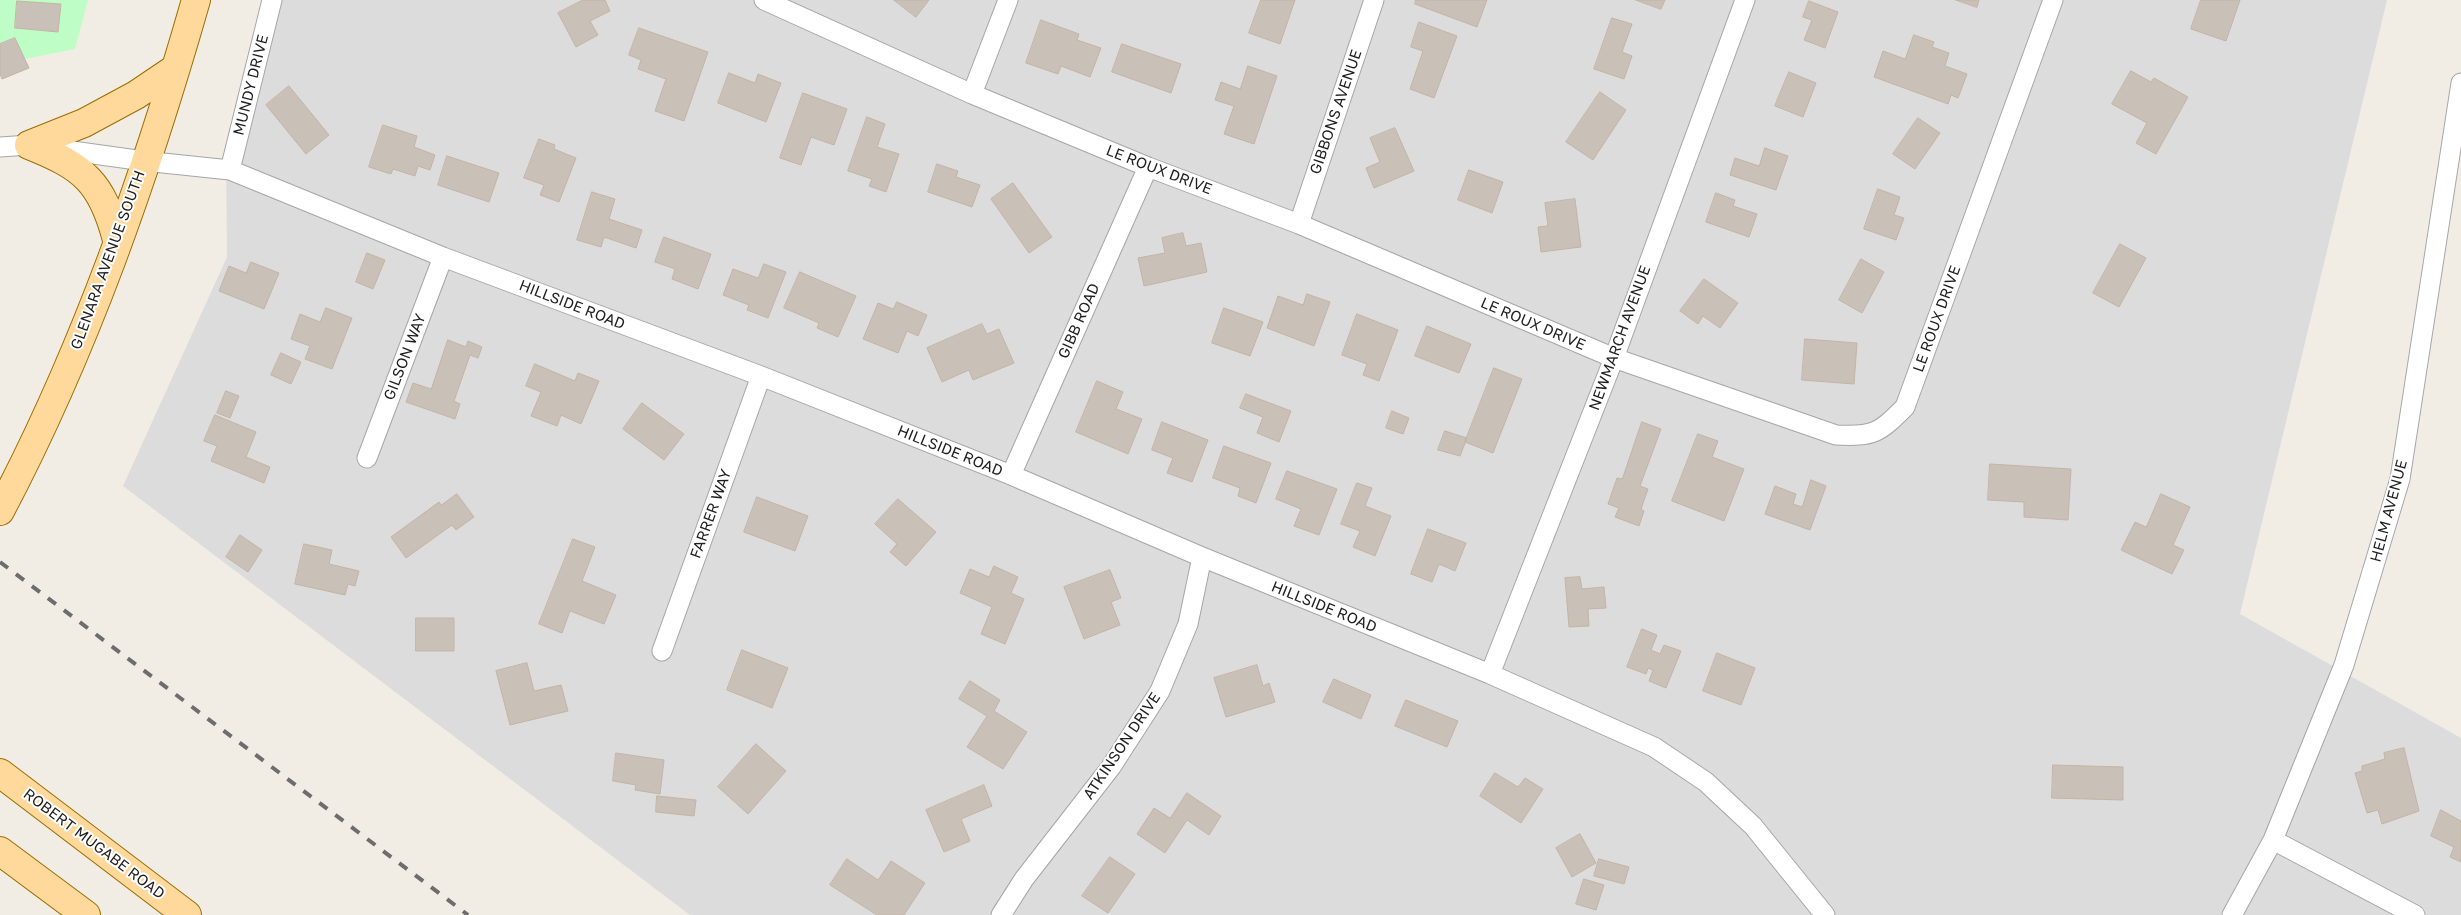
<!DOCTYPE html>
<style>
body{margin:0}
canvas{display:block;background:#f1ede4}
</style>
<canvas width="2461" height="915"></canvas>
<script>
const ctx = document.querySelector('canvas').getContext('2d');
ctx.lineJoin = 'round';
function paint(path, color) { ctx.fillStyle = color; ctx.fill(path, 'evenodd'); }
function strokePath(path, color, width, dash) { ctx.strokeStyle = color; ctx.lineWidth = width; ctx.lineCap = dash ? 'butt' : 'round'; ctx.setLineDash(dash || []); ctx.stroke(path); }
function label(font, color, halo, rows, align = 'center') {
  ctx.font = font + ' "Golos Text",sans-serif'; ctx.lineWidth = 4; ctx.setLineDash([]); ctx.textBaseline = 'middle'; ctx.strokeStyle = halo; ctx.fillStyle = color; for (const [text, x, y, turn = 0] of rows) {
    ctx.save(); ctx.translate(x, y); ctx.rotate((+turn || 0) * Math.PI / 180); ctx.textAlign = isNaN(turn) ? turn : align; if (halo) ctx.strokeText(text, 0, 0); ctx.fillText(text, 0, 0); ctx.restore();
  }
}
const residential = new Path2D(`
 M 282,0 L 2387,0 L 2240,614 L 2461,738 L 2461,915 L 690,915 L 123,486 L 227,257 L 226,152 Z`);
const park = new Path2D(`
 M 0,0 L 88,0 L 75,49 L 0,64 Z`);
const building = new Path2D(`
 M 583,0 L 605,0 L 610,11 L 590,21 L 598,35 L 576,47 L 558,13 Z
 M 894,0 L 929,0 L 916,17 Z
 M 1261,0 L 1295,0 L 1280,44 L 1249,33 Z
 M 1416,0 L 1487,0 L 1477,27 L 1415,4 Z
 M 1636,0 L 1665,0 L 1661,9 Z
 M 1956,0 L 1979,0 L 1977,7 Z
 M 2201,0 L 2240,0 L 2226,41 L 2191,29 Z
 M 17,1 L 61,4 L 58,32 L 15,28 Z
 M 1809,1 L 1838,12 L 1825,48 L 1804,40 L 1812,20 L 1803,17 Z
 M 1612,18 L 1632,24 L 1622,52 L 1632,56 L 1624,79 L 1594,69 Z
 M 1041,20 L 1079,34 L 1077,40 L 1101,48 L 1090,77 L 1061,66 L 1058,74 L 1026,63 Z
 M 1419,22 L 1457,36 L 1434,98 L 1410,89 L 1423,51 L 1411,47 Z
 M 639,28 L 708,52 L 684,121 L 655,111 L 666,79 L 638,69 L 641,60 L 629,55 Z
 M 1914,35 L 1934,42 L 1932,47 L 1949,53 L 1945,66 L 1967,74 L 1958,98 L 1951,95 L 1948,104 L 1874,77 L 1883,51 L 1905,59 Z
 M 15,38 L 29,68 L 2,79 L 0,74 L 0,44 Z
 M 1122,44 L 1181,64 L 1171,93 L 1112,72 Z
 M 1248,66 L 1277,76 L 1254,144 L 1224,134 L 1234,106 L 1215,100 L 1221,82 L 1240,89 Z
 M 2131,71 L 2151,82 L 2154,78 L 2188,97 L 2156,154 L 2136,143 L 2147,123 L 2112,104 Z
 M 1789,72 L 1816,83 L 1803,117 L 1775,106 Z
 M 729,73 L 755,83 L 758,74 L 781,83 L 766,122 L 718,103 Z
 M 289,86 L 329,135 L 306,154 L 266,105 Z
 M 1600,92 L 1626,110 L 1593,160 L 1566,142 Z
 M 803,93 L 847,109 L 834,145 L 811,137 L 801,165 L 780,158 Z
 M 867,117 L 885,124 L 877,147 L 899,154 L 886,192 L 869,186 L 872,179 L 848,171 Z
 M 1918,118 L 1940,133 L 1915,169 L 1893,154 Z
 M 383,125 L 417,136 L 414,147 L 435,155 L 430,170 L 418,166 L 415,176 L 393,169 L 391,174 L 369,167 Z
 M 1395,128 L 1414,171 L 1374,188 L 1366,168 L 1380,162 L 1370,138 Z
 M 539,139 L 555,145 L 554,149 L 576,158 L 559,202 L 540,195 L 544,185 L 524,178 Z
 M 1765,148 L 1788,156 L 1776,190 L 1730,175 L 1735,158 L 1759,166 Z
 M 447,156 L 499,173 L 489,202 L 438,185 Z
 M 937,164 L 958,171 L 956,177 L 980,185 L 972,207 L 928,192 Z
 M 1469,170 L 1503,182 L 1492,213 L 1458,200 Z
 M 1013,183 L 1052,237 L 1029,253 L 991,199 Z
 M 1878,189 L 1900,197 L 1894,215 L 1904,218 L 1896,240 L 1864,229 Z
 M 592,192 L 615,199 L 609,219 L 642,230 L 636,248 L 604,237 L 601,247 L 577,240 Z
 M 1716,193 L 1735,200 L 1733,206 L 1757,214 L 1749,237 L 1706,222 Z
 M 1575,199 L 1581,247 L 1541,252 L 1538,227 L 1548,226 L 1545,203 Z
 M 1183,233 L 1186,246 L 1201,243 L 1207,272 L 1144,286 L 1138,258 L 1165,253 L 1162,238 Z
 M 664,237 L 711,254 L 698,289 L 672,279 L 675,269 L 655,262 Z
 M 2120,244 L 2146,258 L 2119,307 L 2093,293 Z
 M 367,253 L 385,260 L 373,289 L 356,282 Z
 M 1861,259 L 1884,272 L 1862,313 L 1839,300 Z
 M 251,262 L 279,273 L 264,309 L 219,291 L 229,266 L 246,273 Z
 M 764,264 L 786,272 L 768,318 L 747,310 L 749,305 L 723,295 L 733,269 L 758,278 Z
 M 800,272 L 856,296 L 838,337 L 817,328 L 819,323 L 784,308 Z
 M 1704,279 L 1738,303 L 1720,328 L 1703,316 L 1698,324 L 1680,311 Z
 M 1307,294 L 1330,302 L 1314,346 L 1267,328 L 1278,296 L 1303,305 Z
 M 897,302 L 927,315 L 918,336 L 907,331 L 898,353 L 863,339 L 878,303 L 893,309 Z
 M 326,308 L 352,318 L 332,369 L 305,359 L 310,346 L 291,339 L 300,314 L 320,322 Z
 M 1224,308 L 1263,322 L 1250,356 L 1212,343 Z
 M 1357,314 L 1398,330 L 1379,381 L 1363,375 L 1367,364 L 1342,355 Z
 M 982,324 L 987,334 L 999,329 L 1014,363 L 973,380 L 969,370 L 942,382 L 927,348 Z
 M 1427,326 L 1471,344 L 1459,373 L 1415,356 Z
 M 1805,339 L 1857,343 L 1854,384 L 1802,380 Z
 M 448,340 L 466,347 L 468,341 L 482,347 L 478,358 L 470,355 L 454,401 L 460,404 L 455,419 L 406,402 L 413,383 L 431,389 Z
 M 281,353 L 301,362 L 291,384 L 271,375 Z
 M 535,364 L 575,381 L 578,373 L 599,381 L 581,424 L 561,415 L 557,426 L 531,416 L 541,392 L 526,386 Z
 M 1494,368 L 1522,379 L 1493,453 L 1465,442 Z
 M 1097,381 L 1123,392 L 1116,409 L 1142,419 L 1128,454 L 1076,432 Z
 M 226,391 L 239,396 L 230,418 L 217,413 Z
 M 1246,394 L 1291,411 L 1279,442 L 1257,433 L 1263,417 L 1240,408 Z
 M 642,403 L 684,434 L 664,460 L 623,429 Z
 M 1392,411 L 1409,418 L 1403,434 L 1386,428 Z
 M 215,415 L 256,432 L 246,457 L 270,467 L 264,483 L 211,461 L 217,446 L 204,441 Z
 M 1162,422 L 1208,440 L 1192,482 L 1167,473 L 1173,458 L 1152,450 Z
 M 1642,422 L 1661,429 L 1640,486 L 1648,489 L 1641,509 L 1644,511 L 1639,526 L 1615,517 L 1619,508 L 1608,504 L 1617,478 L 1622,479 Z
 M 1445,431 L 1467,438 L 1460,456 L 1438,450 Z
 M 1698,434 L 1718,441 L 1712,457 L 1744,469 L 1724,521 L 1672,501 Z
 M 1224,446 L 1271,463 L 1256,503 L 1238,496 L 1240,488 L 1213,478 Z
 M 1990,464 L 2071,469 L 2068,520 L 2024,517 L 2024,502 L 1988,500 Z
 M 1287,471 L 1337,489 L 1319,535 L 1294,526 L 1301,509 L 1276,499 Z
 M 1811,480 L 1826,486 L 1810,530 L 1765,514 L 1775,486 L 1796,494 L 1793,504 L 1802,507 Z
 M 1357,483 L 1372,488 L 1365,506 L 1391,516 L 1375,556 L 1353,547 L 1360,531 L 1341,524 Z
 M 457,494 L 474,517 L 456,530 L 452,525 L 406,558 L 391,537 L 439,502 L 441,505 Z
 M 2161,494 L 2190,507 L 2173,545 L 2184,550 L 2172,574 L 2121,550 L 2135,522 L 2146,527 Z
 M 757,497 L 808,516 L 795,551 L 744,532 Z
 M 898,499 L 936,532 L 906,566 L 890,552 L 897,544 L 875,524 Z
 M 1428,529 L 1466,543 L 1455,571 L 1439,564 L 1432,582 L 1411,574 Z
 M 240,535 L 262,550 L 248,572 L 226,557 Z
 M 573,539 L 595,547 L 582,581 L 616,595 L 604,624 L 570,611 L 562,633 L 539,624 Z
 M 304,544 L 332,550 L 329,564 L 359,571 L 355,586 L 348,584 L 345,595 L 295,584 Z
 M 994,566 L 1018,577 L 1011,593 L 1024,599 L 1005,644 L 981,634 L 992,607 L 960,593 L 970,569 L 989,577 Z
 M 1110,570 L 1121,598 L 1111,602 L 1120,625 L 1084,639 L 1064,587 Z
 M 1580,577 L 1582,589 L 1604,587 L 1606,608 L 1588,609 L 1589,626 L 1569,627 L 1565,578 Z
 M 416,618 L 454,618 L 454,651 L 416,651 Z
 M 1642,629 L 1657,635 L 1651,650 L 1660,654 L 1664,645 L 1681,651 L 1666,688 L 1649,681 L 1653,670 L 1648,668 L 1646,674 L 1627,667 Z
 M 742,650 L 788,668 L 772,708 L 727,690 Z
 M 1717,653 L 1755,668 L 1741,705 L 1703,691 Z
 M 527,663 L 534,691 L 561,685 L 568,711 L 510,725 L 496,671 Z
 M 1257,665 L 1263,686 L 1269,683 L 1275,702 L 1226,717 L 1214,678 Z
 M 1334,679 L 1371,695 L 1361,719 L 1323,702 Z
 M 970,681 L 1000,700 L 994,711 L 1027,732 L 1003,769 L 967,747 L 987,716 L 959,699 Z
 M 1406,700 L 1458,721 L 1447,747 L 1395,726 Z
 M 756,744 L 786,771 L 748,814 L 718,787 Z
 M 2404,748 L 2419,811 L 2382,824 L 2378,810 L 2367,813 L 2355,773 L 2362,771 L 2362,766 L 2385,759 L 2384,753 Z
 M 616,753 L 664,760 L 660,794 L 635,790 L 636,785 L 613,781 Z
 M 2053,765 L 2123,767 L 2123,800 L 2052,798 Z
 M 1495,773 L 1518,787 L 1525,778 L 1543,789 L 1521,823 L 1480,796 Z
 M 984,785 L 992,806 L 961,819 L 970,841 L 944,852 L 926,810 Z
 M 1187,793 L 1221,816 L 1209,835 L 1187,820 L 1165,853 L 1137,834 L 1154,808 L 1170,818 Z
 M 657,796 L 696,800 L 694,816 L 656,812 Z
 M 2441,810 L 2461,821 L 2461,862 L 2450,857 L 2454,847 L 2431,836 Z
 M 1580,834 L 1596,863 L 1572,877 L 1556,848 Z
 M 1110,857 L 1135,874 L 1108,913 L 1082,896 Z
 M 847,859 L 878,880 L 891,861 L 925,883 L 904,915 L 877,915 L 830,885 Z
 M 1599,859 L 1629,867 L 1624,884 L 1594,876 Z
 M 1584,879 L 1604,885 L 1596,910 L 1576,904 Z`);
const minor = new Path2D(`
 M 764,0 L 972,94 L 1148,167 L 1299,224 L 1614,358 L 1836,435 C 1874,437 1879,433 1905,407 L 2053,0
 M 972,94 L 1008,0
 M 0,147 L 29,145 L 144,161 L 230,170 L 443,257 L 761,376 L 1011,475 L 1202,557 L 1490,674 L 1654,747 L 1706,782 L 1753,826 L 1825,915
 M 230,170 L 272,0
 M 1299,224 L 1374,0
 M 367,458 L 443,257
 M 1011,475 L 1148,167
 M 662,651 L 761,376
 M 1490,674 L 1614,358 L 1745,0
 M 2273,840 L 2415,915
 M 1001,915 L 1024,879 L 1111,767 L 1160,691 L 1188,624 L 1202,557
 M 2232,915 L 2273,840 L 2344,665 L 2400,479 L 2461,83`);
const primary = new Path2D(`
 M 29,145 L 84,123 L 136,95 L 176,68
 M 29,145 C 84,167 102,182 117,240
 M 0,511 C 85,350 146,175 196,0
 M 0,773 L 187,915
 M 0,851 L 86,915`);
const rail = new Path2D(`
 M 0,562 L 468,915`);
const streetNames = [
 ["MUNDY DRIVE",251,85,-76],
 ["GIBBONS AVENUE",1336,112,-71],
 ["LE ROUX DRIVE",1159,170,21],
 ["GLENARA AVENUE SOUTH",108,260,-70],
 ["HILLSIDE ROAD",572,305,21],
 ["LE ROUX DRIVE",1937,319,-70],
 ["GIBB ROAD",1079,321,-66],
 ["LE ROUX DRIVE",1533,324,23],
 ["NEWMARCH AVENUE",1620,338,-70],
 ["GILSON WAY",405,357,-69],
 ["HILLSIDE ROAD",950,451,22],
 ["HELM AVENUE",2389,511,-75],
 ["FARRER WAY",711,514,-70],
 ["HILLSIDE ROAD",1324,607,22],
 ["ATKINSON DRIVE",1122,746,-56],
 ["ROBERT MUGABE ROAD",94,844,37]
];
paint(residential, '#dddcdc');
paint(park, '#befec6');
paint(building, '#c9c0b7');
strokePath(building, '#c4b4a5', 1);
strokePath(minor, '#a6a6a6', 21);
strokePath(primary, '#9a6e00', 30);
strokePath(minor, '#fff', 19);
strokePath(primary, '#ffd89b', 28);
strokePath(rail, '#6d6d6d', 4, [10, 10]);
label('15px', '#1f1f1f', '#fff', streetNames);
</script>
